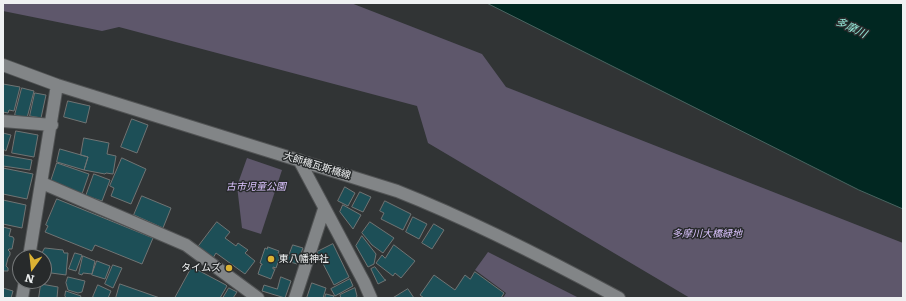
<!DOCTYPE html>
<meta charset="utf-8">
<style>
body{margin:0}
#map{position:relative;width:906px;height:301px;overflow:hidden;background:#313435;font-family:Literata,serif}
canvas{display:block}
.frame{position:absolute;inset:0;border:4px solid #eff1f2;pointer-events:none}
.north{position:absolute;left:12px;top:249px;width:40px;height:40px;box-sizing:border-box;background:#272a2b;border:1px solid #777a7b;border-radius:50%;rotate:195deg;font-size:11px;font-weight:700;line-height:16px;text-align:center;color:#eff1f2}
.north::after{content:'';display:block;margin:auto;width:14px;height:18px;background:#dcb233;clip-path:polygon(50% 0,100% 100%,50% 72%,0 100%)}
</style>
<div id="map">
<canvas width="906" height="301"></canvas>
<div class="frame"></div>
<div class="north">N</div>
</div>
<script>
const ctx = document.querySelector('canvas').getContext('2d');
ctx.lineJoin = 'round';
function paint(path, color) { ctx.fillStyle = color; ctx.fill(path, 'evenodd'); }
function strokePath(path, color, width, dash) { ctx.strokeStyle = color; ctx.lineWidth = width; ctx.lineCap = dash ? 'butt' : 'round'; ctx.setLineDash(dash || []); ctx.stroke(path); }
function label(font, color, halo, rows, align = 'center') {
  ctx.font = font + ' Literata,"Noto Sans JP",serif'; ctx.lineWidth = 3; ctx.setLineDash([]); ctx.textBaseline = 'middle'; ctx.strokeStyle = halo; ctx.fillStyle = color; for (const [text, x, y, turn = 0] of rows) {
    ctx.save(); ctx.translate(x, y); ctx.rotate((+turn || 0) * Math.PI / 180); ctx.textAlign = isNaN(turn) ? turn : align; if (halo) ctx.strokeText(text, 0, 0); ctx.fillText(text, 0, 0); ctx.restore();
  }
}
const green = new Path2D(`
 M 3,3 L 351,3 L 482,54 L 506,87 L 903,243 L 903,298 L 690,298 L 428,143 L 417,106 L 119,27 L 102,31 L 3,11 Z
 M 247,158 L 282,170 L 261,234 L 242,228 L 237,186 Z
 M 488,252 L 579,298 L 503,298 L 506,293 L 475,270 Z`);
const water = new Path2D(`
 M 487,3 L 903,3 L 903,209 L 859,190 Z`);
const building = new Path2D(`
 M 3,84 L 20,87 L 14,111 L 9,110 L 8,113 L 3,112 Z
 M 22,88 L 34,91 L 27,118 L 15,115 Z
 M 35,93 L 46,95 L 41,118 L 30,116 Z
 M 68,101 L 90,106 L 86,123 L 64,117 Z
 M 132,119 L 148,125 L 137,153 L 121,147 Z
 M 16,131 L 38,135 L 34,157 L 12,153 Z
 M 3,133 L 11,135 L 6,151 L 3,149 Z
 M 84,138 L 109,143 L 107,154 L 116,156 L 113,174 L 106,173 L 105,174 L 84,170 L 88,157 L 81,155 Z
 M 60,149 L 88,157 L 84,170 L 57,162 Z
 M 4,155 L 32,160 L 30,170 L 3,166 Z
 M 122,158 L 146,169 L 131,204 L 111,196 L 114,188 L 110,186 Z
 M 57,163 L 89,174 L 82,194 L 50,184 Z
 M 3,168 L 33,174 L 27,199 L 3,194 Z
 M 94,174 L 110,180 L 102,201 L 86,196 Z
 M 345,187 L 355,193 L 348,206 L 338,201 Z
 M 360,192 L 371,197 L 363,212 L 352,207 Z
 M 142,196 L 171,208 L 163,228 L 134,215 Z
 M 57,199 L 153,238 L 142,264 L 95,245 L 92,251 L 45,232 L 48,226 L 46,225 Z
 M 3,200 L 26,205 L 22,228 L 3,224 Z
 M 385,201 L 411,214 L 403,230 L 381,219 L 384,213 L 380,211 Z
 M 343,205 L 361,215 L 353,229 L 340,212 Z
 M 413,217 L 427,224 L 419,239 L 406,232 Z
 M 217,222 L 230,232 L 225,238 L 236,246 L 238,243 L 248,250 L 245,253 L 255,261 L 245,274 L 216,253 L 213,258 L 198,247 Z
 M 370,222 L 394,238 L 383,253 L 372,245 L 362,233 Z
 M 434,224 L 444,230 L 432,249 L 422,243 Z
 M 3,227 L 11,229 L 9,236 L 13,237 L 14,239 L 12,249 L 9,249 L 8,250 L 10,252 L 10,255 L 8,258 L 6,266 L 8,268 L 8,271 L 3,271 Z
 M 362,236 L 376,254 L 374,264 L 368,267 L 356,246 Z
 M 333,244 L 349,277 L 334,285 L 317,252 Z
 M 293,245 L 303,248 L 297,264 L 287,261 Z
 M 394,245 L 415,261 L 401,278 L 395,273 L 393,276 L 376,263 L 382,255 L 385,258 Z
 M 268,247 L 279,251 L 278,253 L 281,254 L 276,268 L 273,267 L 273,269 L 275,269 L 271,279 L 258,274 L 261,265 L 262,265 L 262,264 L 260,263 L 265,248 L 267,249 Z
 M 45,248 L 63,250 L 64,253 L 68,253 L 66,275 L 44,272 L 44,257 L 41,257 L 42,253 Z
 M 75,253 L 82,255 L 76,271 L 69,269 Z
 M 83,256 L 95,261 L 92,274 L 83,273 L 82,275 L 79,274 Z
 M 97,261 L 110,266 L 105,279 L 92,275 Z
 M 113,265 L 122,268 L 113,288 L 105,284 Z
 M 192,267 L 226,285 L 227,286 L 220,298 L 175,298 Z
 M 375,267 L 385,280 L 386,280 L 378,284 L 371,269 Z
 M 475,272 L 504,293 L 501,298 L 424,298 L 420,295 L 434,275 L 455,290 L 465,275 L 470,279 Z
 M 68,277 L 85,281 L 82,292 L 78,293 L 68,290 L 66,283 Z
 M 281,277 L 291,281 L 285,298 L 262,291 L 264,285 L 277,289 Z
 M 350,279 L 353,286 L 335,296 L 331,289 Z
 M 312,283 L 326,288 L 323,298 L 307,298 Z
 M 41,284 L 58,287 L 57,298 L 39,298 Z
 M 120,284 L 160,298 L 116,298 Z
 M 98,285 L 111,291 L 108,298 L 96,298 L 93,297 Z
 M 3,288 L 13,291 L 11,298 L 3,298 Z
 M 229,288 L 237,292 L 233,298 L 223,298 Z
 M 355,288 L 357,296 L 356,298 L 341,298 L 340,295 Z
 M 408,289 L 414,298 L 393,298 Z
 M 66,291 L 81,296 L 80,298 L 66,298 L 65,296 Z
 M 326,294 L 334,296 L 333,298 L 325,298 Z`);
const minor = new Path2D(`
 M 3,65 L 57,85 L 397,191 C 473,221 547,259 619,298
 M 3,121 L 52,125
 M 299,160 L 364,282 L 371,298
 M 42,183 L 186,245 L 258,298
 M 29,257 L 57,85
 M 22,298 L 25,281
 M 295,298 L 324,209`);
const markers = [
 [271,259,4,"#dcb233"],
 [229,268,4,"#dcb233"]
];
const streetNames = [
 ["大師橋瓦斯橋線",317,166,17]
];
const parkNames = [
 ["古市児童公園",256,187],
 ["多摩川大橋緑地",707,234]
];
const poiNames = [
 ["東八幡神社",279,259],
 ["タイムズ",221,268,"right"]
];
const waterNames = [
 ["多摩川",851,28,26]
];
paint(green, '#5e576b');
paint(water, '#012721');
strokePath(water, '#486460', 1);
paint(building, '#1d4f57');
strokePath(building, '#707474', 1);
strokePath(minor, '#515354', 14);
strokePath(minor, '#828587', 12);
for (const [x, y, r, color] of markers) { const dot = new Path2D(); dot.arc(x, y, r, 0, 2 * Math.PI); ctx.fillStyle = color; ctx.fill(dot); strokePath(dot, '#272a2b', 1.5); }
label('10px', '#eff1f2', '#272a2b', streetNames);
label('italic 10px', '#dbc3fe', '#272a2b', parkNames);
label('10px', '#eff1f2', '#272a2b', poiNames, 'left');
label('italic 11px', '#95e8d8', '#272a2b', waterNames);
</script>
